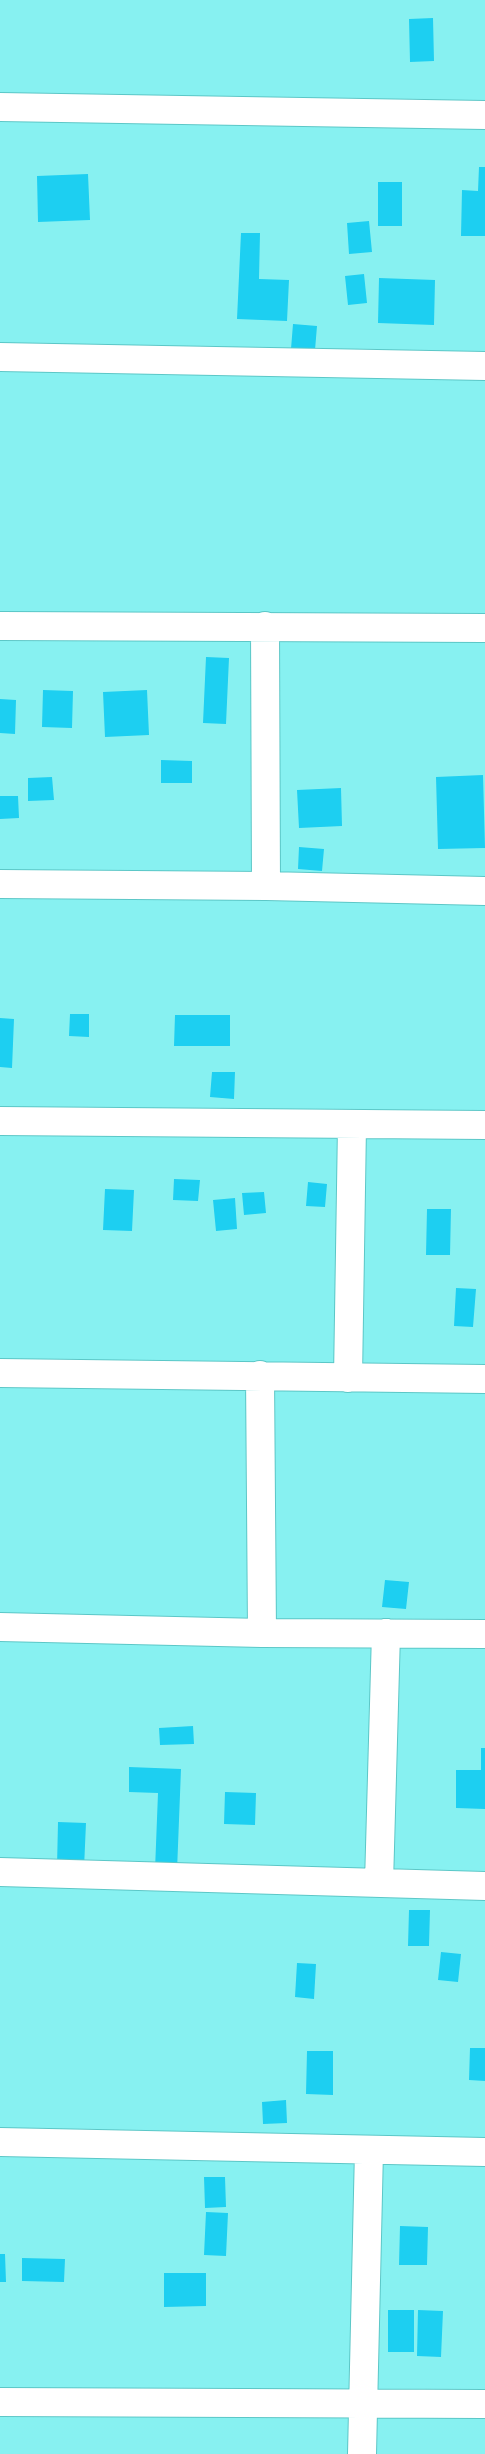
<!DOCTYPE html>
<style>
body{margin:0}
canvas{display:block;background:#87f1f1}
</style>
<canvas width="485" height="2454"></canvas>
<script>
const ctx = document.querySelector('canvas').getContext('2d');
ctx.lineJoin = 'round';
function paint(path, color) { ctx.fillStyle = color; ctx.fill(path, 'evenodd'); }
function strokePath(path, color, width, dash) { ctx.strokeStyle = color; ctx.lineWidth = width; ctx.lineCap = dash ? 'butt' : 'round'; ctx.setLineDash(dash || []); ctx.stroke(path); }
const building = new Path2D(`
 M 433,18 L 434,61 L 410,62 L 409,19 Z
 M 479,167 L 485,167 L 485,236 L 461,236 L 462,190 L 478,191 Z
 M 88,174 L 90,220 L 38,222 L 37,176 Z
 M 378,182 L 402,182 L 402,226 L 378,226 Z
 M 369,221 L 372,252 L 349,254 L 347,223 Z
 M 241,233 L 260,233 L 259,279 L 289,280 L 287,321 L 237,319 Z
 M 364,274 L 367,303 L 348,305 L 345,276 Z
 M 379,278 L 435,280 L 434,325 L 378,323 Z
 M 293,324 L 317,326 L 315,350 L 291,349 Z
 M 206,657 L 229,658 L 226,724 L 203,723 Z
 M 43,690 L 73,691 L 72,728 L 42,727 Z
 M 147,690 L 149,735 L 105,737 L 103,692 Z
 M 0,699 L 16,700 L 15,734 L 0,733 Z
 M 161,760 L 192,761 L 192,783 L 161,783 Z
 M 483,775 L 485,848 L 438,849 L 436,777 Z
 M 52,777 L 54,800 L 28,801 L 28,778 Z
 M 341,788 L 342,826 L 299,828 L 297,790 Z
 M 0,796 L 18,796 L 19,818 L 0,819 Z
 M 299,847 L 324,849 L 322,871 L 298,869 Z
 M 70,1014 L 89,1014 L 89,1037 L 69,1036 Z
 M 175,1015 L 230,1015 L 230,1046 L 174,1046 Z
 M 0,1018 L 14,1019 L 12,1068 L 0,1067 Z
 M 212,1072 L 235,1072 L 234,1099 L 210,1097 Z
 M 174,1179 L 200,1180 L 198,1201 L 173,1200 Z
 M 308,1182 L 327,1184 L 325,1207 L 306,1206 Z
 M 105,1189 L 134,1190 L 132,1231 L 103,1230 Z
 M 264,1192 L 266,1213 L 244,1215 L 242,1193 Z
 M 235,1198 L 237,1229 L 216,1231 L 213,1200 Z
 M 427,1209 L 451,1209 L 450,1255 L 426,1255 Z
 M 456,1288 L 476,1289 L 473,1327 L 454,1326 Z
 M 385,1580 L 409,1582 L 406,1609 L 382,1607 Z
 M 193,1726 L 194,1744 L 160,1745 L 159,1728 Z
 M 481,1748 L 485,1748 L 485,1809 L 456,1808 L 456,1770 L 481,1770 Z
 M 129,1767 L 181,1769 L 177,1871 L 155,1870 L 158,1793 L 129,1792 Z
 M 225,1792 L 256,1793 L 255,1825 L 224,1824 Z
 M 58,1822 L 86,1823 L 84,1868 L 57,1867 Z
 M 409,1910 L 430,1910 L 429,1946 L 408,1946 Z
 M 441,1952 L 461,1954 L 458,1982 L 438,1980 Z
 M 297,1963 L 316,1964 L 314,1999 L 295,1997 Z
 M 470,2048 L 485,2048 L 485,2081 L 469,2080 Z
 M 307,2051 L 333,2051 L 333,2095 L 306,2094 Z
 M 286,2100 L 287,2123 L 263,2124 L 262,2102 Z
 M 204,2177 L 225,2177 L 226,2207 L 205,2208 Z
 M 206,2212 L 228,2213 L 226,2256 L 204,2255 Z
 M 400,2226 L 428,2227 L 427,2265 L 399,2265 Z
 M 0,2254 L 5,2254 L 6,2282 L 0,2282 Z
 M 22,2258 L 65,2259 L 64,2282 L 22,2281 Z
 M 164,2273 L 206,2273 L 206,2306 L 164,2307 Z
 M 388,2310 L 414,2310 L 414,2352 L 388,2352 Z
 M 418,2310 L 443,2311 L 441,2357 L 417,2356 Z`);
const minor = new Path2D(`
 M 0,107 L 485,115
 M 0,357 L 485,366
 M 0,626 L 485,628
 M 265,626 L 266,886
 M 0,884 L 266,886 L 485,891
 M 0,1121 L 485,1125
 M 0,1373 L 485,1379
 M 260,1375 L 262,1633
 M 348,1378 L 352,1125
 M 0,1627 L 262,1633 L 485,1634
 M 0,1872 L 485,1886
 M 379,1883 L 386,1633
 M 0,2142 L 485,2152
 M 0,2402 L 485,2404
 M 362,2454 L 369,2150`);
paint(building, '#1dcff1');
strokePath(minor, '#5cc7c7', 30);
strokePath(minor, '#fff', 28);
</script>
